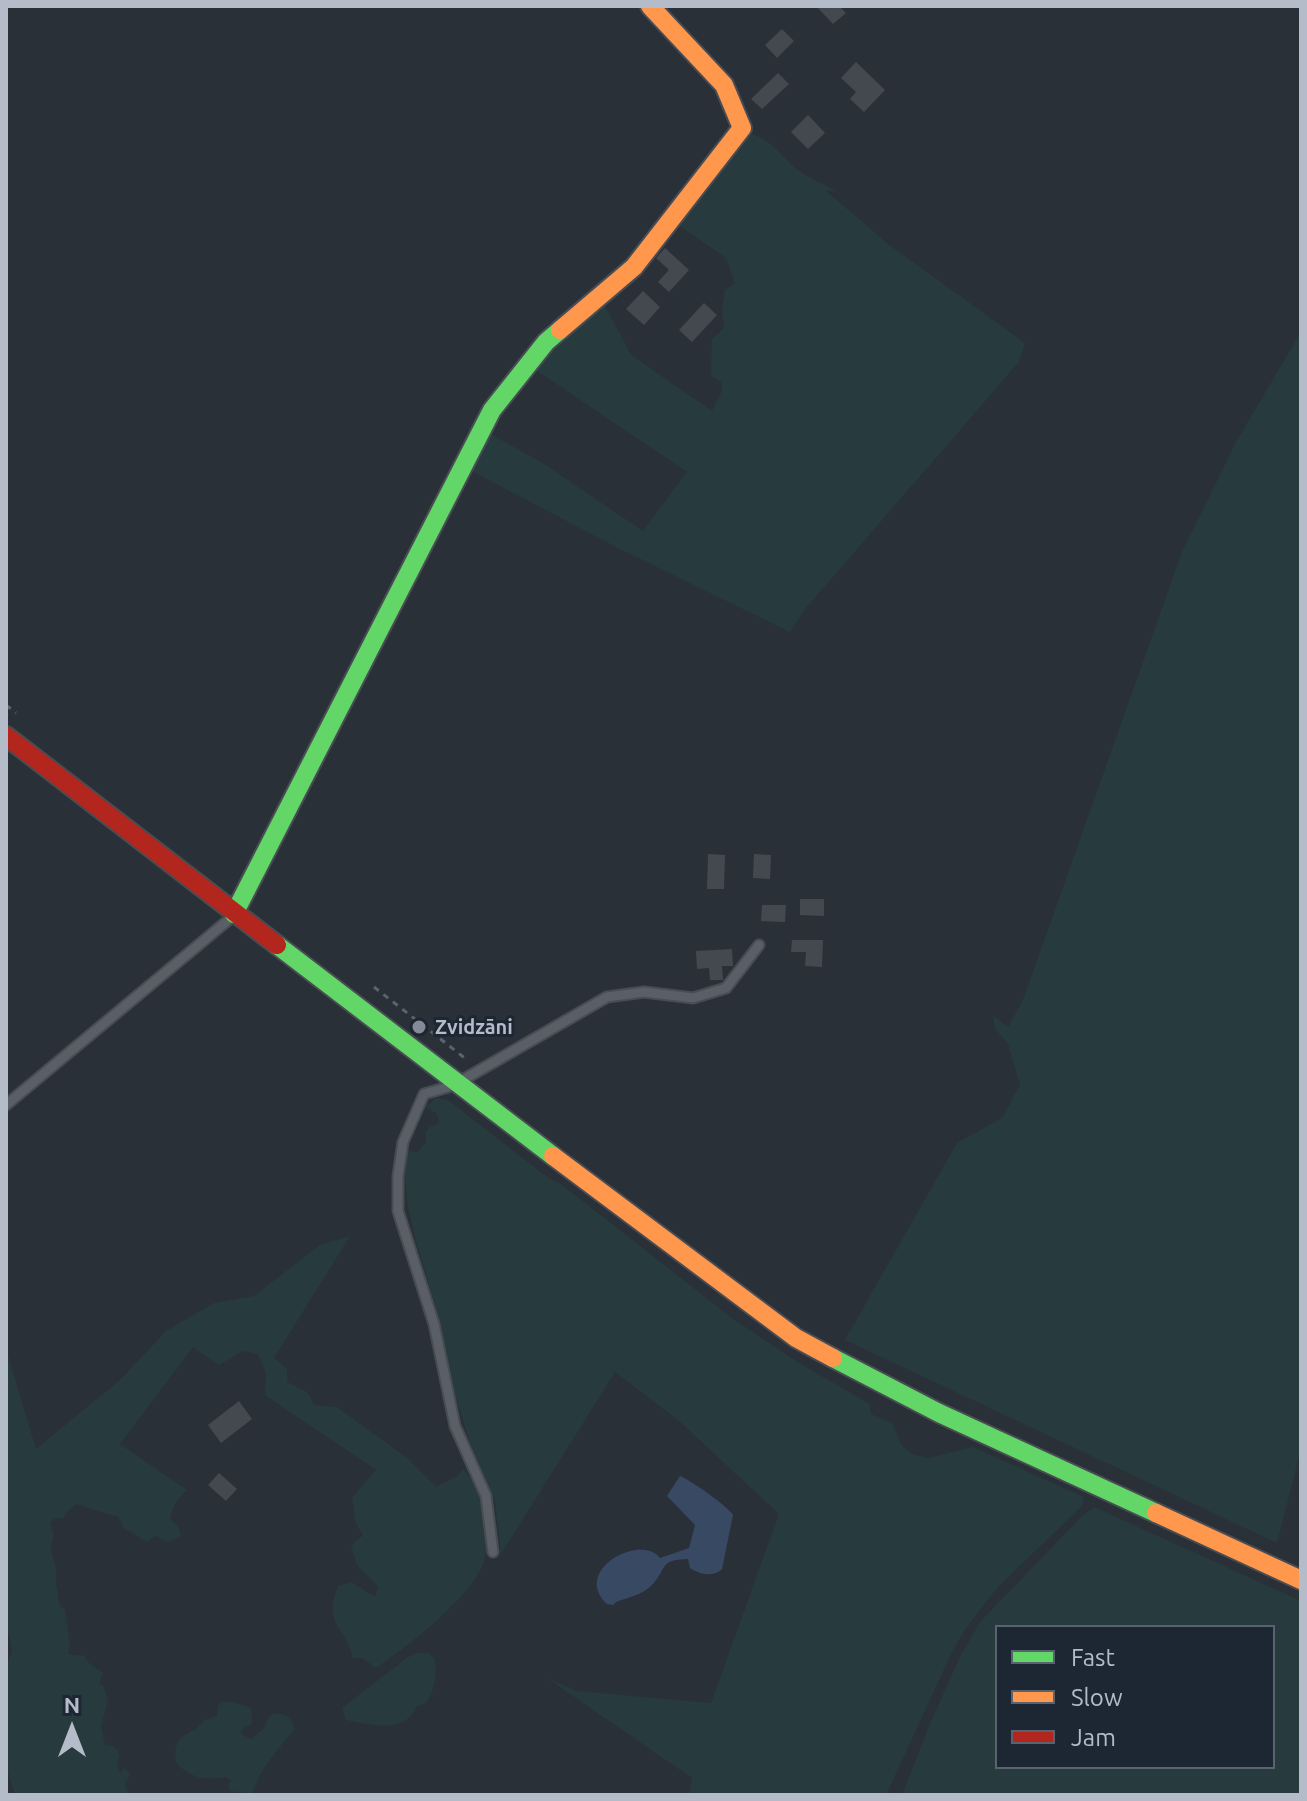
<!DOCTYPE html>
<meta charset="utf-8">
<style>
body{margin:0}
#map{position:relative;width:1307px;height:1801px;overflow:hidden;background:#2a3038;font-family:Ubuntu,sans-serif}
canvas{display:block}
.frame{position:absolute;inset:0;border:8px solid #b4bcc9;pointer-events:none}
.legend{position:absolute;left:995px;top:1625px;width:280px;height:144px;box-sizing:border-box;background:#1d2633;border:2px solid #59626f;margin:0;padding:10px 14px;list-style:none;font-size:24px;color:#b4bcc9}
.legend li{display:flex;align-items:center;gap:16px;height:40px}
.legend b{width:40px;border:2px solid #59626f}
.north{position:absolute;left:32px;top:1689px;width:80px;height:80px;-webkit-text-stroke:6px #1d2633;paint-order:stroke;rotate:0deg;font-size:22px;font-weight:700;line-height:32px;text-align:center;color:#b4bcc9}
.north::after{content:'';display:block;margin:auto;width:28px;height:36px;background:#b4bcc9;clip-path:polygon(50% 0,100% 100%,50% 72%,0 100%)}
</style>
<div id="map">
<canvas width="1307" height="1801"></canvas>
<div class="frame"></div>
<ul class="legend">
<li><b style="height:10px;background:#63d668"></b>Fast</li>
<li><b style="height:10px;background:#ff974d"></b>Slow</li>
<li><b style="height:10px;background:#b3261e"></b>Jam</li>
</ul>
<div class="north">N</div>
</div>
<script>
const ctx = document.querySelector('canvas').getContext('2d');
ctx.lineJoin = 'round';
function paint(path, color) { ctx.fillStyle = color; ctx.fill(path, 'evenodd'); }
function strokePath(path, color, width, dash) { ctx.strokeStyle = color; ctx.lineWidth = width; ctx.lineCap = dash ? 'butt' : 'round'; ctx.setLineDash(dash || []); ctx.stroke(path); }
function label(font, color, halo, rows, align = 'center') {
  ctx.font = font + ' Ubuntu,sans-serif'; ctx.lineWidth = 6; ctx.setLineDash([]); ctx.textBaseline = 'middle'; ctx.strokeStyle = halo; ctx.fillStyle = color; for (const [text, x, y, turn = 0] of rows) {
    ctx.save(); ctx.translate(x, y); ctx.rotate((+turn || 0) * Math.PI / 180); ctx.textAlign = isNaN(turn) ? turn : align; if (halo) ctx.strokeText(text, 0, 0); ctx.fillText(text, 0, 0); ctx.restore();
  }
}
const green = new Path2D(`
 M 751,134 C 772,139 782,158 798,170 C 811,179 824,185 839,192 L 825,190 L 888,244 L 1025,343 L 1019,362 L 806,608 L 790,632 L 616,547 L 466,468 L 489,433 L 544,464 L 643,531 L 687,472 L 536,370 L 545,357 L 605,306 L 631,355 L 712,411 L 722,391 L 721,382 L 711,376 L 712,339 L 724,328 L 722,307 L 725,290 L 735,283 L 726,258 L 677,224 Z
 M 1301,332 L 1301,1449 L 1277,1543 L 845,1340 L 957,1143 L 1002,1118 L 1020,1085 L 1008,1044 L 995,1029 L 993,1016 L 1008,1027 L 1023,1000 L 1182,552 L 1236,442 Z
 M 436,1098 L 448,1100 L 547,1177 L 561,1184 L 732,1318 L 799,1363 L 870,1404 L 871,1414 L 892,1423 L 902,1446 L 912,1454 L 929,1458 L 973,1447 L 1084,1497 L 1082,1506 L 999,1586 L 968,1625 L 952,1652 L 886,1795 L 689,1795 L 692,1778 L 547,1678 L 577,1691 L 711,1703 L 779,1514 L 678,1420 L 615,1372 L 501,1554 L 495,1501 L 469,1440 L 460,1411 L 441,1345 L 439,1318 L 414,1234 L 407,1201 L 405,1174 L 407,1149 L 417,1153 L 426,1142 L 425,1132 L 430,1127 L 439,1123 L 437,1114 L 426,1107 Z
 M 350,1236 L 274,1358 L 287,1369 L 287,1382 L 307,1392 L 315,1405 L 337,1407 L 407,1458 L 436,1487 L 458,1476 L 463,1469 C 476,1484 481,1498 484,1518 C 486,1533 488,1547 484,1561 C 474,1595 406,1648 376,1668 L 362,1658 L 353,1658 C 345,1624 323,1626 338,1586 L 351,1582 L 375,1597 L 378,1587 L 357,1565 L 351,1546 L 363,1535 L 356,1524 L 352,1498 L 376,1470 L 265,1395 L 266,1373 L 258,1354 L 243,1351 L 219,1365 L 193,1347 L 120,1444 L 187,1490 L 174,1505 L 170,1519 L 178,1526 L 181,1536 L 169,1542 L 155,1536 L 147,1542 L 124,1528 L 118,1517 L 76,1504 L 67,1512 L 63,1519 L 54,1518 L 50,1523 L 54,1536 L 50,1547 L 56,1569 L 56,1584 L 60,1606 L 65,1609 L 66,1617 L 70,1643 L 68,1654 L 85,1656 L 89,1663 L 103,1673 L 99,1684 L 103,1685 L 108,1701 L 101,1727 L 105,1745 L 113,1746 L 118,1750 L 120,1756 L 117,1762 L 120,1773 L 125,1768 L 130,1774 L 125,1785 L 128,1792 L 125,1795 L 15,1795 L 6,1766 L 6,1667 L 12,1651 L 6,1623 L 6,1349 L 36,1449 L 120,1380 L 166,1331 L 214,1303 L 254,1296 L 320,1245 Z
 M 1094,1507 L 1301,1601 L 1301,1795 L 902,1795 L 931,1721 L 960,1657 L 980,1622 L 1083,1515 ZM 997,1627 L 1273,1627 L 1273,1767 L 997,1767 Z
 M 419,1653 L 428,1653 L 435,1659 C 437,1676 435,1689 426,1703 L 417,1706 C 404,1736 370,1724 346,1720 L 342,1708 L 408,1657 Z
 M 222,1702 L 232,1702 L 251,1708 L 252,1724 L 244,1727 L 241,1734 L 251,1739 L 263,1730 L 270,1715 C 282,1710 293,1717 294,1730 C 277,1750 260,1769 252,1794 L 230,1791 L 228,1785 L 231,1780 L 226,1777 C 207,1781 188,1778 176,1762 C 172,1728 193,1739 204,1720 L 217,1716 L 218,1706 Z`);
const water = new Path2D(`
 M 680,1476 C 690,1480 728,1506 733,1515 L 722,1569 C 713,1578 699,1574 690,1568 L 688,1559 C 658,1560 668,1568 652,1585 C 642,1595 629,1597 616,1602 L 613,1605 L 607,1604 C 571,1570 641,1533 660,1558 L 689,1548 L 695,1525 L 667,1496 Z`);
const building = new Path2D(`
 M 816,6 L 839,6 L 846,13 L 833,24 Z
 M 782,29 L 794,41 L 777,58 L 765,45 Z
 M 856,62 L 885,90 L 864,112 L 850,99 L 856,92 L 841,78 Z
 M 778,73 L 789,84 L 762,109 L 751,99 Z
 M 808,115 L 825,133 L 808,149 L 791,132 Z
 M 665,248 L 689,270 L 669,292 L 658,282 L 669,270 L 656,258 Z
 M 643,291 L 660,307 L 644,325 L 626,309 Z
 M 704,303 L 717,315 L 692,342 L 679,330 Z
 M 708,854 L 725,855 L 724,889 L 707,889 Z
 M 754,854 L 771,855 L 770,879 L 753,878 Z
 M 800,899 L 824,899 L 824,916 L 800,915 Z
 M 762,905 L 786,905 L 785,922 L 761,921 Z
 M 792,940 L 823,940 L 822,967 L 805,966 L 806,952 L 791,952 Z
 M 732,949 L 733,966 L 722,966 L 723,980 L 710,980 L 709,968 L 697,969 L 696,951 Z
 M 239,1401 L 252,1419 L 221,1443 L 208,1425 Z
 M 219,1473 L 237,1489 L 226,1501 L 208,1485 Z`);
const path = new Path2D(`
 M 6,705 L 16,713
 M 374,987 L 466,1059`);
const lane = new Path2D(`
 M 461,1081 L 607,997 L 644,992 L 693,998 L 726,988 L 759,945
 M 448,1087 L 424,1094 L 403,1142 L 398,1176 L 398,1211 L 434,1324 L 455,1426 L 486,1496 L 493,1552
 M 6,1105 L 232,917`);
const fast = new Path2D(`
 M 234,914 L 492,410 L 546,342 L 560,330
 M 277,945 L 553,1156
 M 833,1358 L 939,1413 L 1156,1513`);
const slow = new Path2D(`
 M 560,330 L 634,267 L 742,128 L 724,85 L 650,6
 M 553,1156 L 796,1338 L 833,1358
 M 1156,1513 L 1301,1580`);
const jam = new Path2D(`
 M 6,736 L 277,945`);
const markers = [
 [419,1027,8,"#848b96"]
];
const poiNames = [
 ["Zvidzāni",435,1027]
];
paint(green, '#273a3e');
paint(water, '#384963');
paint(building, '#444950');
strokePath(lane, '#484c53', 13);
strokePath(fast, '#484c53', 22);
strokePath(slow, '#484c53', 22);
strokePath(jam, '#484c53', 22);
strokePath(path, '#5d636a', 3, [6, 6]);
strokePath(lane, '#5a5e66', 9);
strokePath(fast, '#63d668', 18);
strokePath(slow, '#ff974d', 18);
strokePath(jam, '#b3261e', 18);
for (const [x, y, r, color] of markers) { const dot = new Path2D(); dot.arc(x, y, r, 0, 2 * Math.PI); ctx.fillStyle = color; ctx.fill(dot); strokePath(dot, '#1d2633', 3); }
label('bold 20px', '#b4bcc9', '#1d2633', poiNames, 'left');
</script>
